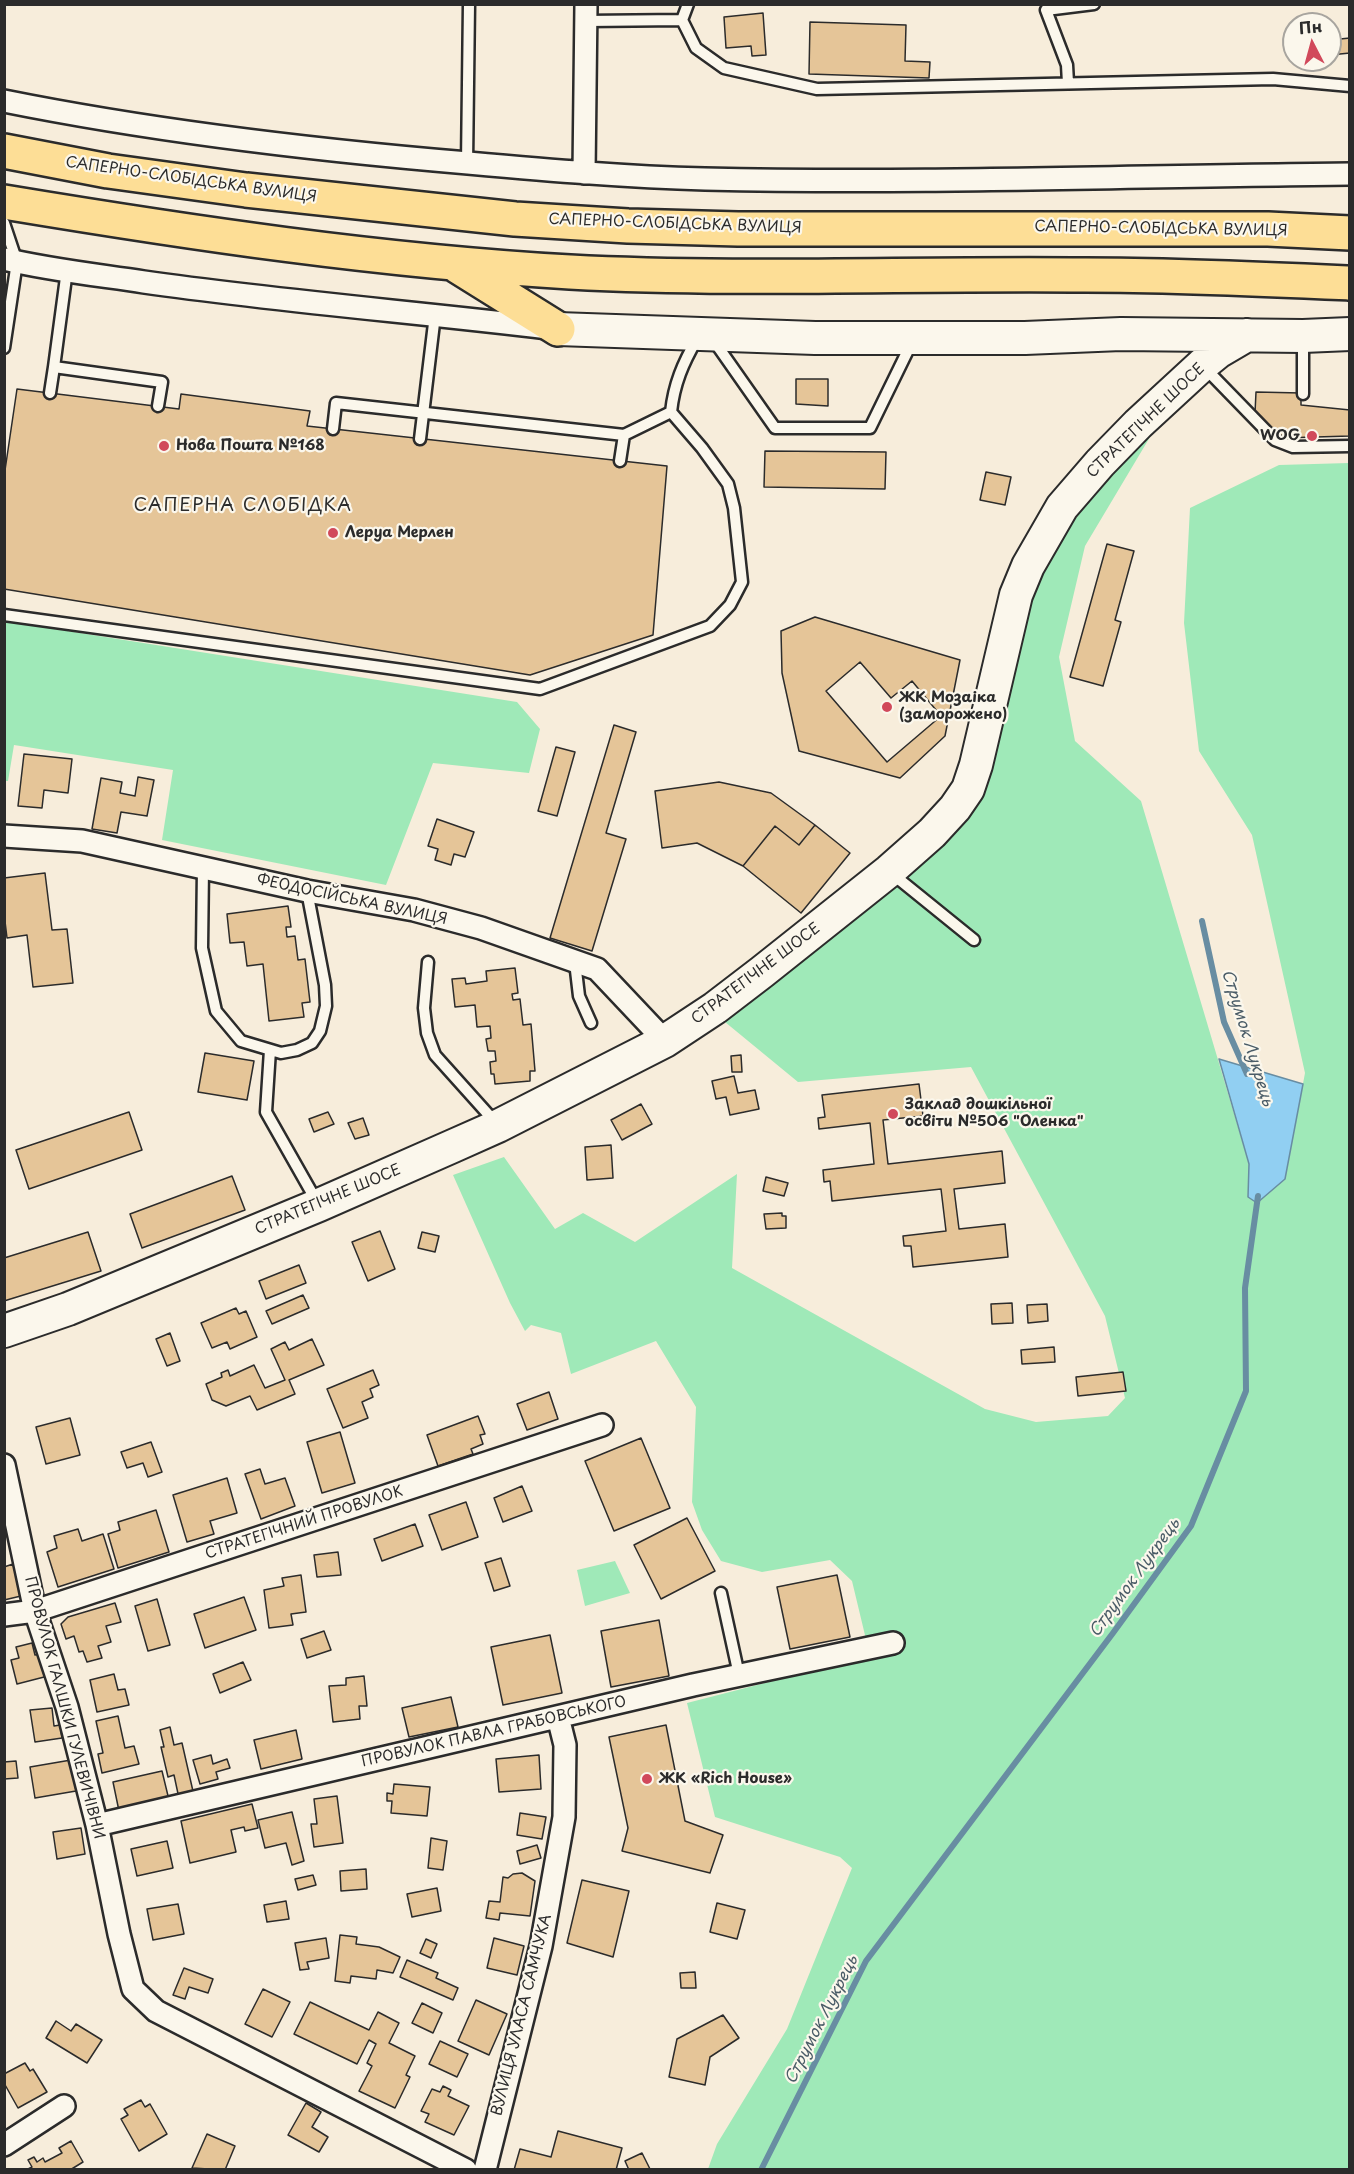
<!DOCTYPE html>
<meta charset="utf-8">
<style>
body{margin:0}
#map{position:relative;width:1354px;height:2174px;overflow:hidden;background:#f7eddb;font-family:"Playpen Sans",sans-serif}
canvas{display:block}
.frame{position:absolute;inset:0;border:6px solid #2b2b2b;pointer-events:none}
.north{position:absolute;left:1282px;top:12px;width:60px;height:60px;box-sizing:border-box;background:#fbf7ec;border:2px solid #a8a59f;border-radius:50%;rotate:354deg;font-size:16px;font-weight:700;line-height:24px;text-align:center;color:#2b2b2b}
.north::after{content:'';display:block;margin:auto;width:21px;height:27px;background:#d1495b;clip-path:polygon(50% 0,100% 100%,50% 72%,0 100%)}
</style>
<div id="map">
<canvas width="1354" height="2174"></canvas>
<div class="frame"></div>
<div class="north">Пн</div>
</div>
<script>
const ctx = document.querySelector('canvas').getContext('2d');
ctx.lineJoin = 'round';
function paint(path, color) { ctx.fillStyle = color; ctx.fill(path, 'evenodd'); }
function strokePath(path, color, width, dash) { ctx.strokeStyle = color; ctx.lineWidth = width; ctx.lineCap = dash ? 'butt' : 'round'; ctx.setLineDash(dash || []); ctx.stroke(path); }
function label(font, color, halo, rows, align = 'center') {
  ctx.font = font + ' "Playpen Sans",sans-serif'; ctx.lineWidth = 4.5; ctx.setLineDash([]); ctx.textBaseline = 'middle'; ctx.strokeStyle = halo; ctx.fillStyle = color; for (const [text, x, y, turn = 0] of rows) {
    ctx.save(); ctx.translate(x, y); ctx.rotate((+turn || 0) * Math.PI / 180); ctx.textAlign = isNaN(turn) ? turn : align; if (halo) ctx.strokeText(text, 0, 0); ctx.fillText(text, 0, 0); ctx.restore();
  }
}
const green = new Path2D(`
 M 1153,432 L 1085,546 L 1059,657 L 1075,741 L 1141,801 L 1249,1164 L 1248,1197 L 1285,1179 L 1305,1073 L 1252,835 L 1199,751 L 1184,623 L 1190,508 L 1279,465 L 1349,463 L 1349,2169 L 708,2169 L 717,2144 L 787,2029 L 852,1868 L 840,1857 L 715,1817 L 687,1703 L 870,1656 L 852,1581 L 830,1560 L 762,1572 L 721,1561 L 702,1530 L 692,1502 L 696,1407 L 656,1341 L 571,1374 L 561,1333 L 531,1325 L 525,1331 L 510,1303 L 453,1175 L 504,1157 L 555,1229 L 583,1213 L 635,1242 L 737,1174 L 732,1268 L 985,1409 L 1036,1422 L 1108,1416 L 1125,1398 L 1105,1316 L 971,1067 L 798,1082 L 725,1022 L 941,844 L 983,788 L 1036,584 L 1084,502 Z
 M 4,621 L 517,702 L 540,729 L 529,773 L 433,763 L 386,885 L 162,840 L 173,770 L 14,745 L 8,781 L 5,781 Z
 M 615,1561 L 630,1593 L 585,1606 L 577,1570 Z`);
const water = new Path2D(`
 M 1219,1059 L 1303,1084 L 1285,1179 L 1257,1203 L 1248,1197 L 1249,1164 Z`);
const stream = new Path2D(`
 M 1202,921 L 1224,1022 L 1247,1074
 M 761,2170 L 866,1961 L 1113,1633 L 1191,1526 L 1246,1391 L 1245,1288 L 1258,1196`);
const building = new Path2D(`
 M 763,13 L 766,55 L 752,56 L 751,46 L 726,48 L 724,17 Z
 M 810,22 L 906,25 L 905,61 L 930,62 L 929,78 L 809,74 Z
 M 1350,38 L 1350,53 L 1330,55 L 1330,40 Z
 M 796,379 L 828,379 L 828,406 L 796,404 Z
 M 17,389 L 179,409 L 181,394 L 310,411 L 307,426 L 667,466 L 653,635 L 530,675 L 4,589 L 4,477 Z
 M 1256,392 L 1301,393 L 1301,405 L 1350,410 L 1350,436 L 1281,438 L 1255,413 Z
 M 765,451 L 886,452 L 885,489 L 764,487 Z
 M 986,472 L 1011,477 L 1005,505 L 980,500 Z
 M 1107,544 L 1134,551 L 1115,620 L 1121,622 L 1103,686 L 1070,677 Z
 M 815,617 L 960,660 L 945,736 L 900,778 L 799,751 L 782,673 L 781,631 Z
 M 860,662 L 891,698 L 912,681 L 941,716 L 887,762 L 826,691 Z
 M 614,725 L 636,732 L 606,833 L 626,839 L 592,951 L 550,938 Z
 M 556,747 L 575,752 L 557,816 L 538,811 Z
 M 24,754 L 72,759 L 68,793 L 44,790 L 42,808 L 18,806 Z
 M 138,777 L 154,780 L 147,816 L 121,812 L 117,833 L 92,829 L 101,778 L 122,782 L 120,793 L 135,796 Z
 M 719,782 L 771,793 L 815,825 L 799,845 L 775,826 L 743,866 L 697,843 L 662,848 L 655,791 Z
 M 437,819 L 474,832 L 465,857 L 454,854 L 451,865 L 435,860 L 438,849 L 428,846 Z
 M 815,825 L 850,853 L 801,913 L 743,866 L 775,826 L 799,845 Z
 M 45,873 L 52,930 L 67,929 L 73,983 L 33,987 L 27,935 L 7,938 L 4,913 L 4,878 Z
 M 288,906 L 291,927 L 286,927 L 287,937 L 295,936 L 298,960 L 305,959 L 310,1002 L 302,1003 L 304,1017 L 269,1021 L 263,964 L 247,966 L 244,942 L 230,943 L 227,914 Z
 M 515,968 L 518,993 L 512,994 L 513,1000 L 520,999 L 523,1025 L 531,1024 L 535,1071 L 530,1071 L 530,1081 L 495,1084 L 494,1074 L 491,1074 L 490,1062 L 496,1061 L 495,1051 L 488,1051 L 486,1039 L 491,1038 L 490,1026 L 477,1027 L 475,1005 L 455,1007 L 452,979 L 465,978 L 466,984 L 487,981 L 486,971 Z
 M 205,1053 L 254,1061 L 247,1100 L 198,1092 Z
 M 741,1055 L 742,1072 L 732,1072 L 731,1056 Z
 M 734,1076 L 738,1093 L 755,1090 L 759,1109 L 730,1115 L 726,1097 L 716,1099 L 712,1081 Z
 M 919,1084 L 923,1116 L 883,1120 L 888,1164 L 1002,1151 L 1005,1183 L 954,1189 L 959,1229 L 1005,1224 L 1008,1257 L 913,1267 L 911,1246 L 904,1246 L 903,1236 L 946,1231 L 941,1189 L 832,1201 L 830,1181 L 824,1182 L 823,1170 L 874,1164 L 870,1123 L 819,1129 L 818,1118 L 825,1117 L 822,1095 Z
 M 641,1104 L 652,1124 L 622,1140 L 611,1120 Z
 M 129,1112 L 142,1150 L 29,1189 L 16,1150 Z
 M 328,1112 L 334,1124 L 314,1132 L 309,1119 Z
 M 363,1118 L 369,1135 L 355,1139 L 348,1123 Z
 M 611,1145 L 613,1178 L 587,1180 L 585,1147 Z
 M 232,1176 L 245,1210 L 142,1248 L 130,1214 Z
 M 766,1177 L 788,1183 L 784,1196 L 763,1191 Z
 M 782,1213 L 782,1216 L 786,1216 L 786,1228 L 766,1229 L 764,1214 Z
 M 380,1231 L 395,1269 L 368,1281 L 352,1242 Z
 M 88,1232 L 101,1271 L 4,1301 L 4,1258 Z
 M 422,1232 L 439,1236 L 435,1252 L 418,1248 Z
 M 299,1265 L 306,1283 L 266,1299 L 259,1281 Z
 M 303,1295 L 309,1308 L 272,1324 L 266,1311 Z
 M 1012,1303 L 1013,1323 L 992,1324 L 991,1304 Z
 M 1047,1304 L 1048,1321 L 1028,1323 L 1027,1305 Z
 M 236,1308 L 239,1314 L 246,1311 L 257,1337 L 230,1349 L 227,1342 L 212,1348 L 201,1323 Z
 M 170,1333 L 180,1361 L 167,1366 L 156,1339 Z
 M 312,1339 L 324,1365 L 289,1380 L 295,1394 L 257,1410 L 250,1396 L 226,1406 L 212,1400 L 206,1384 L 222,1377 L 221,1373 L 228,1370 L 230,1376 L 254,1365 L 265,1388 L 285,1380 L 271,1349 L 285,1342 L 289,1350 Z
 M 1054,1347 L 1055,1362 L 1022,1364 L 1021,1350 Z
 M 373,1370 L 379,1385 L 370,1389 L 373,1397 L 362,1402 L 368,1418 L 343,1428 L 327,1389 Z
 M 1123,1372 L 1126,1391 L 1078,1396 L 1076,1377 Z
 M 549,1392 L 558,1419 L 527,1430 L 517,1404 Z
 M 478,1416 L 485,1434 L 480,1435 L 483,1444 L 471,1449 L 473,1454 L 438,1466 L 427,1435 Z
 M 70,1418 L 80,1455 L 46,1464 L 36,1427 Z
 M 340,1432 L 355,1483 L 322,1493 L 307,1442 Z
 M 641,1438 L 670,1508 L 614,1531 L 585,1461 Z
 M 151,1442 L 162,1472 L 148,1477 L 143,1463 L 127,1468 L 121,1452 Z
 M 260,1469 L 265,1484 L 285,1478 L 295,1506 L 261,1519 L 245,1474 Z
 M 227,1478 L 237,1513 L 210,1521 L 214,1534 L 187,1542 L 173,1495 Z
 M 522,1486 L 532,1511 L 503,1522 L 494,1498 Z
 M 466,1502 L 478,1537 L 442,1550 L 429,1515 Z
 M 156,1510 L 169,1552 L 118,1568 L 108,1534 L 120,1530 L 118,1522 Z
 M 687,1518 L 715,1571 L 661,1599 L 634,1545 Z
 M 415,1524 L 423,1546 L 382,1561 L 374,1539 Z
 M 78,1529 L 82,1541 L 103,1534 L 114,1569 L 58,1587 L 47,1552 L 57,1548 L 54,1536 Z
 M 338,1552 L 341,1575 L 317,1577 L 314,1555 Z
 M 501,1558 L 510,1586 L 494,1591 L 485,1563 Z
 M 13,1564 L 21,1596 L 4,1600 L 4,1567 Z
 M 301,1575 L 306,1612 L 291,1614 L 293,1625 L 269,1628 L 264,1590 L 284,1586 L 282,1578 Z
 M 837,1575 L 850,1637 L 790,1649 L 777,1587 Z
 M 244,1597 L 256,1630 L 205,1648 L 194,1614 Z
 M 157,1599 L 170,1645 L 148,1651 L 135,1606 Z
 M 115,1603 L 121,1622 L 106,1626 L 111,1642 L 98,1646 L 102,1658 L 87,1662 L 83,1651 L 79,1652 L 74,1636 L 66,1639 L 61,1624 L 68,1617 Z
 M 659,1620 L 669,1676 L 611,1687 L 601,1631 Z
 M 324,1631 L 331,1650 L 307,1658 L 301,1639 Z
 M 550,1635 L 562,1693 L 503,1705 L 491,1647 Z
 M 32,1643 L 35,1655 L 43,1654 L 48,1676 L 17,1684 L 11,1660 L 19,1658 L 16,1647 Z
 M 243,1662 L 251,1680 L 220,1693 L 213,1674 Z
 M 114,1674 L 118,1690 L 125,1689 L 129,1705 L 97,1712 L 90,1680 Z
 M 364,1676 L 367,1706 L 359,1706 L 360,1719 L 333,1722 L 329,1686 L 346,1685 L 346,1678 Z
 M 451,1697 L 458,1727 L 409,1737 L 402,1708 Z
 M 52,1708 L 54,1726 L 60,1725 L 62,1738 L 35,1742 L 30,1710 Z
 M 118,1716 L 125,1748 L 134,1746 L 139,1764 L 102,1773 L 98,1754 L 103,1753 L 96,1721 Z
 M 666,1725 L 685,1821 L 723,1835 L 710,1873 L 622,1851 L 628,1828 L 609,1737 Z
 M 170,1727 L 174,1745 L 182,1743 L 195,1800 L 180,1803 L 174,1775 L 168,1777 L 161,1747 L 164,1747 L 160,1730 Z
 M 296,1730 L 302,1759 L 261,1769 L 254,1740 Z
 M 211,1755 L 213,1764 L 227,1759 L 230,1768 L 216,1772 L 218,1779 L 200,1784 L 193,1760 Z
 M 539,1755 L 541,1789 L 499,1792 L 496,1759 Z
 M 71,1760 L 76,1791 L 35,1798 L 30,1767 Z
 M 16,1761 L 18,1778 L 4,1779 L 4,1762 Z
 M 162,1771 L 169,1800 L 119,1811 L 113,1782 Z
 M 394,1784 L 430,1787 L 427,1816 L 391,1813 L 392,1801 L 387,1801 L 387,1793 L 393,1794 Z
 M 337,1796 L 343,1843 L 314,1847 L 311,1824 L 317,1824 L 314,1799 Z
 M 252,1804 L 258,1828 L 245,1831 L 244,1827 L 231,1830 L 236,1852 L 190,1863 L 181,1821 Z
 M 292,1812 L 304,1861 L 292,1865 L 286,1843 L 265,1848 L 258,1820 Z
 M 520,1813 L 546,1817 L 542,1839 L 517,1835 Z
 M 81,1828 L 85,1854 L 57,1859 L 53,1832 Z
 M 431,1838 L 447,1841 L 443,1870 L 428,1868 Z
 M 167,1841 L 173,1868 L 137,1876 L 131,1849 Z
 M 537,1845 L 541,1858 L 520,1864 L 517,1851 Z
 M 366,1869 L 367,1889 L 341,1891 L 340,1871 Z
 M 522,1873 L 535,1881 L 530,1916 L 500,1913 L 499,1920 L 486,1918 L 489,1901 L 500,1902 L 503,1877 L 508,1878 L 513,1874 Z
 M 313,1875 L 316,1885 L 298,1890 L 295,1879 Z
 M 582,1880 L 629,1891 L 613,1957 L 567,1943 Z
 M 437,1888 L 441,1911 L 412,1917 L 407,1894 Z
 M 286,1901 L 289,1919 L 267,1922 L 264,1905 Z
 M 717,1903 L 745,1910 L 737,1939 L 710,1932 Z
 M 178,1904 L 184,1934 L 153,1940 L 147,1909 Z
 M 340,1935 L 357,1937 L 356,1944 L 379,1947 L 400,1957 L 393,1973 L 377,1970 L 376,1979 L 351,1976 L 350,1983 L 335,1981 Z
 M 326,1938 L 329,1958 L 307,1962 L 309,1969 L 300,1970 L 295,1943 Z
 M 494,1938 L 524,1946 L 517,1975 L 487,1968 Z
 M 426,1939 L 437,1944 L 431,1958 L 420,1953 Z
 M 407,1960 L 438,1973 L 436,1978 L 458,1988 L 453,2000 L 400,1977 Z
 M 184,1968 L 213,1979 L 208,1993 L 189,1987 L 185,1999 L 173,1995 Z
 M 695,1972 L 696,1988 L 681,1988 L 680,1973 Z
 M 263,1989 L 290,2002 L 272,2037 L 245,2024 Z
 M 476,2000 L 507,2014 L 489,2055 L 458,2041 Z
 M 310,2002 L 369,2030 L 378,2012 L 399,2023 L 389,2043 L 415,2056 L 406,2075 L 410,2077 L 395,2108 L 359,2091 L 372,2066 L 367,2063 L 376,2044 L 369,2040 L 357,2064 L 294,2034 Z
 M 422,2003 L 442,2013 L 433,2033 L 412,2023 Z
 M 723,2015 L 739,2038 L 710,2057 L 705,2085 L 669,2077 L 677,2039 Z
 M 56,2021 L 71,2031 L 76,2024 L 102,2040 L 87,2063 L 46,2038 Z
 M 440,2041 L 468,2054 L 457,2077 L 429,2064 Z
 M 25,2063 L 30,2071 L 33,2069 L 47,2092 L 18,2108 L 4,2083 L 4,2074 Z
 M 443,2086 L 451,2090 L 448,2096 L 469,2106 L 454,2135 L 425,2122 L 429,2114 L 421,2111 L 432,2089 L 440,2092 Z
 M 141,2100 L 145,2107 L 150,2104 L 167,2134 L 139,2151 L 121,2119 L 128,2115 L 124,2109 Z
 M 306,2103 L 321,2112 L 312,2127 L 328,2137 L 319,2152 L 288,2135 Z
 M 558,2131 L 622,2148 L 616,2170 L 514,2170 L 520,2149 L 551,2157 Z
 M 207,2134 L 235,2146 L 225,2170 L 192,2168 Z
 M 71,2141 L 83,2162 L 70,2170 L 26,2170 L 32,2167 L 28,2160 L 34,2157 L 37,2162 L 43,2158 L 45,2162 L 62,2153 L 59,2148 Z
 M 642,2153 L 650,2169 L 629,2170 L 625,2161 Z`);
const lane = new Path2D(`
 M 682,20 L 688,4
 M 586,21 L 682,20 L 696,48 L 724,68 L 817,89 L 1273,79 L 1350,86
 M 1068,83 L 1067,65 L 1046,10 L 1094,4
 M 467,163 L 469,4
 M 4,223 L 17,262 L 4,348
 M 67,270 L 54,367 L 162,382 L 158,406
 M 1303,338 L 1303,394
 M 714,341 L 775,428 L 870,428 L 912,342
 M 1205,368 L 1275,440 L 1293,447 L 1350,446
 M 50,393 L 54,367
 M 333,429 L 336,403 L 624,435 L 671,412
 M 420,439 L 435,315
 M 620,461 L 624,435
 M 4,615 L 540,689 L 710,626 L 730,605 L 742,582 L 734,508 L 728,484 L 702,448 L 671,412 C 674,384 683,363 697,339
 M 203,868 L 202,948 L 216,1011 L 241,1041 L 281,1053 L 297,1050 L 312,1043 L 320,1031 L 326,1006 L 325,985 L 307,891
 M 890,872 L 974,940
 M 428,962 L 424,1008 L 427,1033 L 435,1055 L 496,1123
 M 575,962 L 579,996 L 591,1023
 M 270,1050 L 266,1112 L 317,1202
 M 721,1593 L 739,1675`);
const street = new Path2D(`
 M 4,101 C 158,132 313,150 468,163 C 547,170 626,177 705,179 C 920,184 1135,176 1350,174
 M 584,173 L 586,4
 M 4,259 C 50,270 98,275 144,282 C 278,301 414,312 548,328
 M 4,836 L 82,841 L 307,891 L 414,910 L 481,928 L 597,969 L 665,1041
 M 4,1465 L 35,1611 L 67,1707 L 97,1825 L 119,1934 L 133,1989 L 156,2011 L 466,2170
 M 4,1615 L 35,1611 L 602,1425
 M 97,1825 L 693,1685 L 893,1643
 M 4,2145 L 64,2106
 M 485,2170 L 541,1946 L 564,1817 L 565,1745 L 558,1717`);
const secondary = new Path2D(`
 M 558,329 L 815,338 L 1025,338 L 1121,334 L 1303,336 L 1350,334
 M 4,1331 L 68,1309 L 319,1205 L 453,1146 L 498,1126 L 665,1041 L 715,1008 L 762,972 L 889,871 L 932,833 L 955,808 L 968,789 L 976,765 L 1016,595 L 1028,566 L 1062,507 L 1100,463 L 1138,424 L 1202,365 L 1218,352 L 1247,335`);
const primary = new Path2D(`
 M 4,151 L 108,171 L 246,190 L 515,219 L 628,226 L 738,229 L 1268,229 L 1350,233
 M 4,202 C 191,233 380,261 570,272 C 742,281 913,273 1085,275 C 1173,275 1261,279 1350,283
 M 457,266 L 558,329`);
const markers = [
 [1312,436,6,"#d1495b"],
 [164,446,6,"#d1495b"],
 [333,533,6,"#d1495b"],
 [887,707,6,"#d1495b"],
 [893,1114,6,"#d1495b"],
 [647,1779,6,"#d1495b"]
];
const streetNames = [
 ["САПЕРНО-СЛОБІДСЬКА ВУЛИЦЯ",191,180,8],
 ["САПЕРНО-СЛОБІДСЬКА ВУЛИЦЯ",675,224,2],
 ["САПЕРНО-СЛОБІДСЬКА ВУЛИЦЯ",1161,229,1],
 ["СТРАТЕГІЧНЕ ШОСЕ",1146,421,-44],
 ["ФЕОДОСІЙСЬКА ВУЛИЦЯ",352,900,12],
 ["СТРАТЕГІЧНЕ ШОСЕ",756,974,-37],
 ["СТРАТЕГІЧНЕ ШОСЕ",328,1200,-23],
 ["СТРАТЕГІЧНИЙ ПРОВУЛОК",304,1523,-18],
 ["ПРОВУЛОК ГАЛШКИ ГУЛЕВИЧІВНИ",64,1708,75],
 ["ПРОВУЛОК ПАВЛА ГРАБОВСЬКОГО",494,1732,-13],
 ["ВУЛИЦЯ УЛАСА САМЧУКА",522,2015,-76]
];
const poiNames = [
 ["WOG",1300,436,"right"],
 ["Нова Пошта №168",176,446],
 ["Леруа Мерлен",345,533],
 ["ЖК Мозаіка",899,698],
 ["(заморожено)",899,715],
 ["Заклад дошкільної",905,1105],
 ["освіти №506 \"Оленка\"",905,1122],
 ["ЖК «Rich House»",659,1779]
];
const waterNames = [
 ["Струмок Лукрець",1247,1038,73],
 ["Струмок Лукрець",1135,1578,-54],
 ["Струмок Лукрець",822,2020,-63]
];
const quarterNames = [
 ["САПЕРНА СЛОБІДКА",243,506]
];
paint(green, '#9fe9b8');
paint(water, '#91cff2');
strokePath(water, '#688da2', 1.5);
strokePath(stream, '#688da2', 6);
paint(building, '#e5c598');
strokePath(building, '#2b2b2b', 1.5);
strokePath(lane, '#2b2b2b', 15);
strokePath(street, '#2b2b2b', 26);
strokePath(secondary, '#2b2b2b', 36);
strokePath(primary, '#2b2b2b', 38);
strokePath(lane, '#fbf7ec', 10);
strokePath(street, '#fbf7ec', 21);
strokePath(secondary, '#fbf7ec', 32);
strokePath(primary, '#fdde96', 33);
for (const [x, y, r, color] of markers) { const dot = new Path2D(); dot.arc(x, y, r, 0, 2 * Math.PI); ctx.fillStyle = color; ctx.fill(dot); strokePath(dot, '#fbf7ec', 2); }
label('15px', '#2b2b2b', '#fbf7ec', streetNames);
label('bold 15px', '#2b2b2b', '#fbf7ec', poiNames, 'left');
label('italic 16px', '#4a5c67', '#fbf7ec', waterNames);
ctx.letterSpacing = '1.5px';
label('18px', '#2b2b2b', '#fbf7ec', quarterNames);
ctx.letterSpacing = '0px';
</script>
